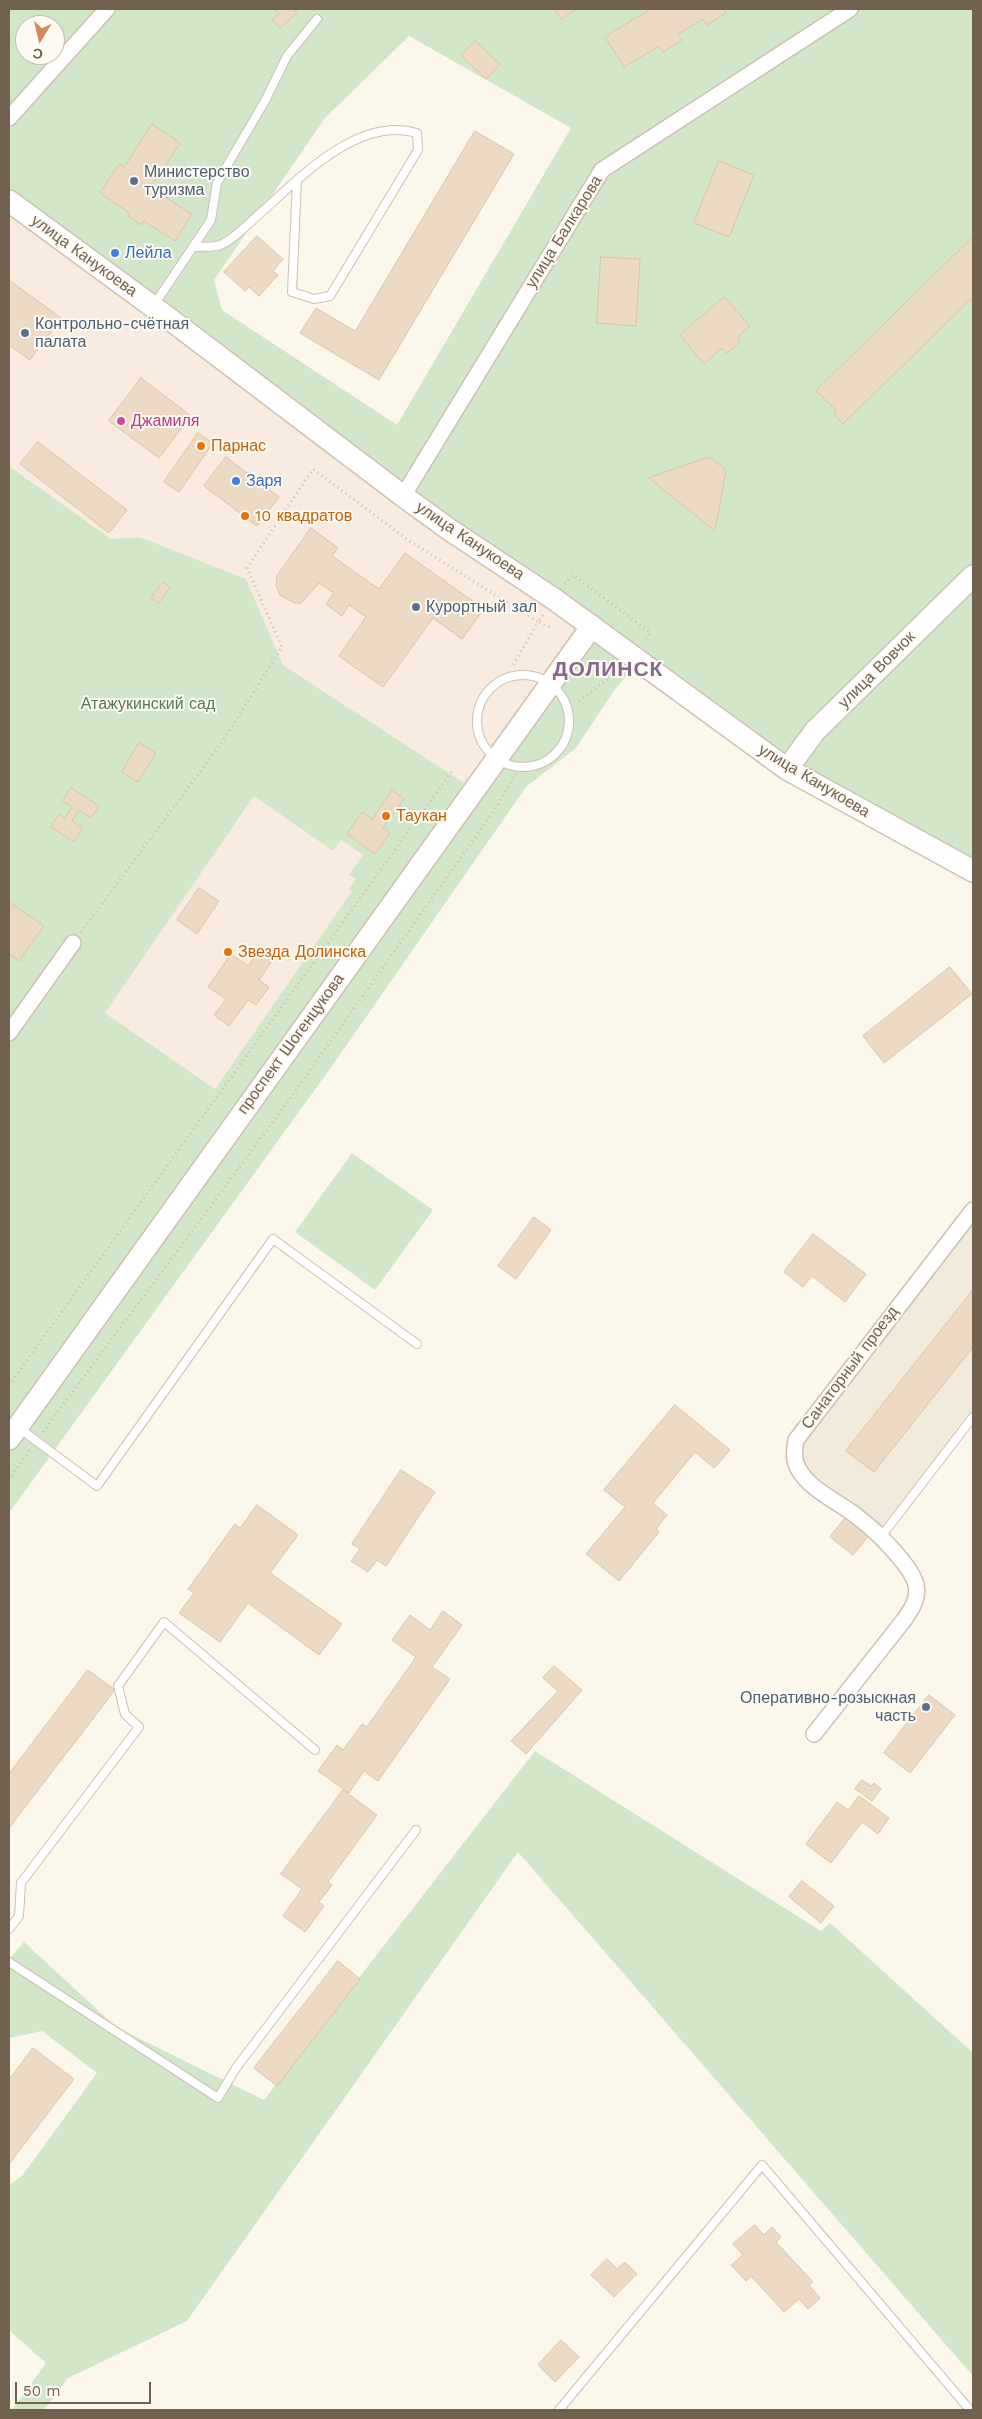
<!DOCTYPE html>
<meta charset="utf-8">
<style>
body{margin:0}
#map{position:relative;width:982px;height:2419px;overflow:hidden;background:#fbf7eb;font-family:"Work Sans",sans-serif}
canvas{display:block}
.frame{position:absolute;inset:0;border:10px solid #736150;pointer-events:none}
.north{position:absolute;left:15px;top:15px;width:50px;height:50px;box-sizing:border-box;background:#fdfaf1;border:1px solid #c6bdb1;border-radius:50%;rotate:189deg;font-size:14px;font-weight:700;line-height:20px;text-align:center;color:#736150}
.north::after{content:'';display:block;margin:auto;width:18px;height:22px;background:#d7895d;clip-path:polygon(50% 0,100% 100%,50% 72%,0 100%)}
.scale{position:absolute;left:15px;top:2382px;width:136px;height:22px;box-sizing:border-box;border:2px solid #736150;border-top:0;padding-left:6px;font-size:15px;line-height:18px;white-space:nowrap;color:#736150;-webkit-text-stroke:4px #fdfaf1;paint-order:stroke}
</style>
<div id="map">
<canvas width="982" height="2419"></canvas>
<div class="frame"></div>
<div class="north">С</div>
<div class="scale">50 m</div>
</div>
<script>
const ctx = document.querySelector('canvas').getContext('2d');
ctx.lineJoin = 'round';
function paint(path, color) { ctx.fillStyle = color; ctx.fill(path, 'evenodd'); }
function strokePath(path, color, width, dash) { ctx.strokeStyle = color; ctx.lineWidth = width; ctx.lineCap = dash ? 'butt' : 'round'; ctx.setLineDash(dash || []); ctx.stroke(path); }
function label(font, color, halo, rows, align = 'center') {
  ctx.font = font + ' "Work Sans",sans-serif'; ctx.lineWidth = 4; ctx.setLineDash([]); ctx.textBaseline = 'middle'; ctx.strokeStyle = halo; ctx.fillStyle = color; for (const [text, x, y, turn = 0] of rows) {
    ctx.save(); ctx.translate(x, y); ctx.rotate((+turn || 0) * Math.PI / 180); ctx.textAlign = isNaN(turn) ? turn : align; if (halo) ctx.strokeText(text, 0, 0); ctx.fillText(text, 0, 0); ctx.restore();
  }
}
const residential = new Path2D(`
 M 973,1210 L 973,1417 L 880,1538 L 820,1490 L 794,1449 Z`);
const commercial = new Path2D(`
 M 9,201 L 592,626 L 475,790 L 283,665 L 246,579 L 141,537 L 111,539 L 9,466 Z
 M 254,796 L 333,851 L 341,840 L 363,855 L 349,875 L 356,879 L 349,889 L 352,891 L 215,1089 L 104,1013 Z`);
const green = new Path2D(`
 M 9,9 L 973,9 L 973,871 L 847,803 L 638,661 L 613,692 L 576,748 L 526,787 L 332,1066 L 9,1513 L 9,466 L 111,539 L 140,537 L 246,579 L 283,665 L 475,790 L 592,626 L 9,201 ZM 25,25 L 55,25 L 55,55 L 25,55 ZM 409,36 L 571,128 L 397,425 L 222,310 L 214,280 L 325,118 ZM 254,796 L 333,851 L 341,840 L 363,855 L 349,875 L 356,879 L 349,889 L 352,891 L 215,1089 L 105,1013 Z
 M 352,1153 L 433,1210 L 375,1290 L 295,1232 Z
 M 535,1751 L 821,1931 L 830,1923 L 973,2053 L 973,2376 L 518,1852 L 187,2321 L 68,2378 L 44,2410 L 12,2410 L 46,2363 L 9,2330 L 9,2185 L 22,2176 L 97,2073 L 42,2031 L 9,2038 L 9,1956 L 11,1957 L 24,1942 L 116,2027 L 264,2100 Z`);
const building = new Path2D(`
 M 274,9 L 293,9 L 297,13 L 280,28 L 272,19 L 279,14 Z
 M 555,9 L 576,9 L 562,19 Z
 M 651,9 L 723,9 L 726,13 L 707,25 L 703,19 L 678,34 L 682,40 L 663,52 L 659,46 L 624,67 L 605,37 Z
 M 475,41 L 500,64 L 486,79 L 461,56 Z
 M 152,124 L 180,143 L 153,184 L 164,191 L 162,195 L 192,214 L 175,241 L 144,221 L 142,225 L 128,216 L 130,213 L 100,193 L 119,164 L 124,167 Z
 M 475,131 L 514,154 L 379,380 L 300,333 L 316,308 L 355,331 Z
 M 719,161 L 754,175 L 729,237 L 694,223 Z
 M 257,236 L 283,259 L 273,271 L 278,275 L 259,296 L 249,287 L 245,291 L 224,272 Z
 M 973,237 L 973,297 L 843,424 L 834,414 L 837,411 L 816,391 Z
 M 601,257 L 640,259 L 636,326 L 597,323 Z
 M 9,280 L 61,318 L 30,360 L 9,345 Z
 M 724,297 L 750,326 L 737,338 L 741,341 L 727,353 L 722,348 L 704,364 L 680,335 Z
 M 141,378 L 191,416 L 159,458 L 109,421 Z
 M 198,433 L 213,443 L 179,492 L 164,482 Z
 M 38,442 L 127,510 L 109,533 L 20,464 Z
 M 226,457 L 279,497 L 257,526 L 204,486 Z
 M 710,457 L 726,470 L 715,531 L 649,478 Z
 M 311,528 L 338,548 L 332,556 L 379,589 L 405,553 L 484,609 L 462,639 L 433,618 L 383,687 L 339,656 L 366,617 L 349,605 L 342,616 L 326,604 L 334,593 L 319,583 L 301,603 L 294,603 L 280,595 L 276,585 L 277,576 Z
 M 163,582 L 170,587 L 159,603 L 151,598 Z
 M 139,743 L 156,753 L 138,782 L 122,772 Z
 M 71,788 L 99,806 L 91,818 L 79,810 L 72,821 L 83,828 L 74,842 L 51,827 L 59,814 L 65,818 L 72,807 L 63,801 Z
 M 392,790 L 404,799 L 383,828 L 390,833 L 375,854 L 347,834 L 362,812 L 372,819 Z
 M 199,888 L 219,901 L 197,934 L 177,920 Z
 M 9,902 L 44,926 L 19,961 L 9,954 Z
 M 260,948 L 274,958 L 259,980 L 269,987 L 256,1005 L 248,1000 L 229,1026 L 214,1015 L 226,999 L 208,987 L 231,954 L 248,966 Z
 M 950,967 L 972,994 L 884,1063 L 863,1036 Z
 M 534,1217 L 551,1230 L 516,1279 L 498,1266 Z
 M 813,1234 L 866,1274 L 845,1302 L 812,1276 L 803,1287 L 784,1272 Z
 M 973,1290 L 973,1347 L 874,1472 L 846,1451 Z
 M 675,1405 L 730,1450 L 714,1468 L 695,1452 L 653,1503 L 667,1515 L 656,1529 L 659,1532 L 619,1581 L 586,1554 L 625,1507 L 604,1490 Z
 M 401,1470 L 435,1492 L 386,1566 L 377,1560 L 368,1572 L 351,1561 L 360,1549 L 352,1544 Z
 M 257,1505 L 298,1535 L 270,1573 L 342,1624 L 319,1655 L 248,1603 L 220,1642 L 179,1613 L 194,1593 L 188,1589 L 235,1524 L 240,1528 Z
 M 847,1516 L 870,1534 L 853,1555 L 830,1537 Z
 M 443,1611 L 462,1625 L 432,1667 L 450,1679 L 378,1781 L 364,1771 L 349,1793 L 318,1771 L 337,1745 L 343,1750 L 362,1724 L 367,1727 L 416,1657 L 392,1640 L 410,1615 L 430,1630 Z
 M 554,1666 L 582,1690 L 526,1754 L 511,1741 L 558,1691 L 543,1678 Z
 M 88,1670 L 115,1690 L 9,1828 L 9,1774 Z
 M 929,1695 L 955,1715 L 910,1773 L 884,1753 Z
 M 862,1780 L 871,1786 L 874,1783 L 881,1789 L 872,1801 L 855,1789 Z
 M 343,1790 L 377,1815 L 328,1882 L 332,1885 L 319,1902 L 324,1906 L 305,1932 L 283,1916 L 302,1889 L 281,1874 Z
 M 859,1796 L 889,1818 L 878,1834 L 862,1822 L 831,1863 L 806,1844 L 837,1802 L 848,1810 Z
 M 802,1881 L 834,1906 L 821,1923 L 789,1897 Z
 M 338,1961 L 360,1979 L 277,2086 L 254,2068 Z
 M 33,2048 L 74,2079 L 9,2164 L 9,2080 Z
 M 755,2225 L 764,2235 L 772,2227 L 781,2237 L 776,2242 L 813,2282 L 809,2285 L 820,2298 L 808,2309 L 799,2299 L 784,2312 L 751,2276 L 746,2281 L 731,2265 L 743,2255 L 733,2244 Z
 M 607,2259 L 617,2269 L 625,2262 L 637,2274 L 614,2297 L 591,2275 Z
 M 561,2340 L 579,2357 L 555,2382 L 538,2365 Z`);
const path = new Path2D(`
 M 565,584 L 573,575 L 650,632 L 646,639
 M 543,615 L 538,622 L 552,628
 M 603,667 L 612,676 L 618,672
 M 579,701 L 612,676
 M 81,932 L 223,741 L 282,647 L 247,568 L 313,469 L 408,540 L 538,622 L 512,667
 M 9,1385 L 452,771
 M 43,1432 L 284,1107 L 496,808 L 516,773
 M 9,1480 L 30,1449`);
const lane = new Path2D(`
 M 193,247 C 201,246 213,248 220,245 C 233,240 246,226 256,217 C 297,181 357,115 417,133 L 418,150 L 330,296 L 314,299 L 292,292 L 297,181
 M 154,305 L 211,220 L 217,183 L 266,99 L 287,56 L 317,19
 M477 721a46 46 0 1 1 92 0a46 46 0 1 1-92 0Z
 M 19,1428 L 97,1486 L 273,1239 L 417,1344
 M 880,1538 L 973,1417
 M 9,1929 L 19,1916 L 21,1883 L 139,1727 L 125,1714 L 118,1686 L 164,1622 L 315,1750
 M 9,1962 L 218,2098 L 236,2068 L 416,1830
 M 559,2410 L 762,2165 L 970,2410`);
const street = new Path2D(`
 M 9,118 L 107,9
 M 403,496 L 602,170 L 850,9
 M 9,1033 L 73,943
 M 814,1734 L 904,1620 C 911,1610 919,1599 916,1585 C 912,1566 875,1530 859,1518 C 841,1503 811,1491 799,1470 C 793,1461 794,1451 796,1440 L 973,1210`);
const secondary = new Path2D(`
 M 9,201 L 167,317 L 403,496 L 450,530 L 554,599 L 787,769 L 973,871
 M 787,769 L 815,731 L 973,576
 M 9,1439 L 592,626`);
const markers = [
 [134,181,5,"#5c6f8a"],
 [115,253,5,"#3f7fe0"],
 [25,333,5,"#5c6f8a"],
 [121,421,5,"#d1479c"],
 [201,446,5,"#e8710a"],
 [236,481,5,"#3f7fe0"],
 [245,516,5,"#e8710a"],
 [416,607,5,"#5c6f8a"],
 [386,816,5,"#e8710a"],
 [228,952,5,"#e8710a"],
 [926,1707,5,"#5c6f8a"]
];
const serviceNames = [
 ["Министерство",144,172],
 ["туризма",144,190],
 ["Контрольно-счётная",35,324],
 ["палата",35,342],
 ["Курортный зал",426,607],
 ["Оперативно-розыскная",916,1698,"right"],
 ["часть",916,1716,"right"]
];
const streetNames = [
 ["улица Балкарова",564,232,-58],
 ["улица Канукоева",84,256,36],
 ["улица Канукоева",470,541,34],
 ["улица Вовчок",877,670,-45],
 ["улица Канукоева",814,781,31],
 ["проспект Шогенцукова",291,1044,-54],
 ["Санаторный проезд",850,1368,-53]
];
const shopNames = [
 ["Лейла",125,253],
 ["Заря",246,481]
];
const hotelNames = [
 ["Джамиля",131,421]
];
const foodNames = [
 ["Парнас",211,446],
 ["10 квадратов",255,516],
 ["Таукан",396,816],
 ["Звезда Долинска",238,952]
];
const parkNames = [
 ["Атажукинский сад",148,704]
];
const districtNames = [
 ["ДОЛИНСК",608,670]
];
paint(residential, '#f2eada');
paint(commercial, '#f9ebe0');
paint(green, '#d2e7ca');
paint(building, '#eddac5');
strokePath(building, '#dec3a7', 1);
strokePath(lane, '#ccc0b1', 10);
strokePath(street, '#ccc0b1', 18);
strokePath(secondary, '#cec1af', 24);
strokePath(path, '#d2bea8', 3, [1, 4]);
strokePath(lane, '#fff', 8);
strokePath(street, '#fff', 15);
strokePath(secondary, '#fff', 21);
for (const [x, y, r, color] of markers) { const dot = new Path2D(); dot.arc(x, y, r, 0, 2 * Math.PI); ctx.fillStyle = color; ctx.fill(dot); strokePath(dot, '#fdfaf1', 2); }
label('16px', '#4e5e75', '#fdfaf1', serviceNames, 'left');
label('16px', '#736150', '#fdfaf1', streetNames);
label('16px', '#366cbe', '#fdfaf1', shopNames, 'left');
label('16px', '#b23c85', '#fdfaf1', hotelNames, 'left');
label('16px', '#c56008', '#fdfaf1', foodNames, 'left');
label('16px', '#547d4c', '#fdfaf1', parkNames);
ctx.letterSpacing = '1px';
label('bold 21px', '#87688e', '#fdfaf1', districtNames);
ctx.letterSpacing = '0px';
</script>
